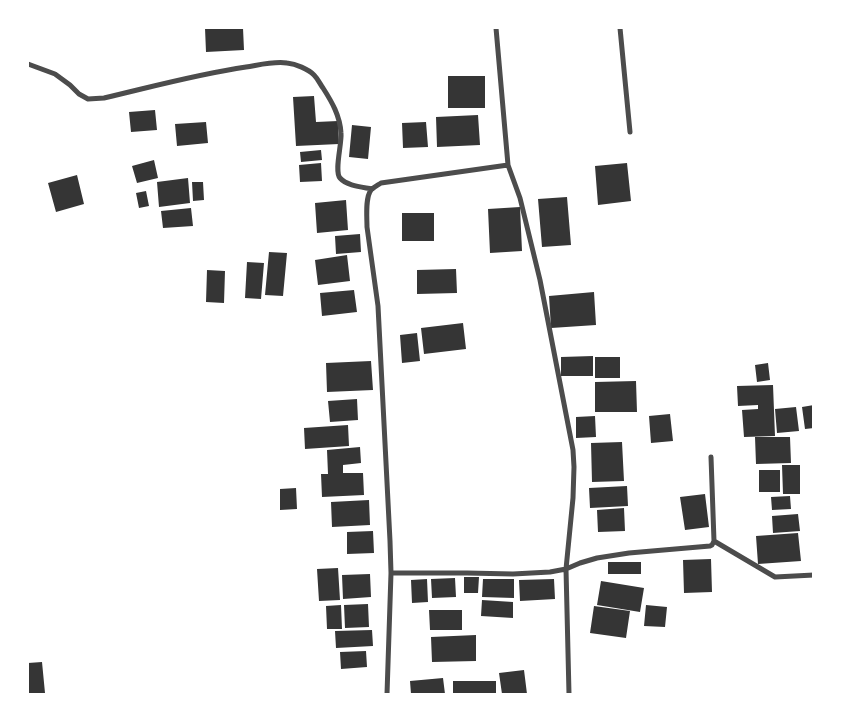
<!DOCTYPE html>
<style>
body{margin:0}
#map{position:relative;width:841px;height:722px;overflow:hidden;background:#fff;font-family:"Work Sans",sans-serif}
canvas{display:block}
.frame{position:absolute;inset:0;border:29px solid #fff;pointer-events:none}
</style>
<div id="map">
<canvas width="841" height="722"></canvas>
<div class="frame"></div>
</div>
<script>
const ctx = document.querySelector('canvas').getContext('2d');
ctx.lineJoin = 'round';
function paint(path, color) { ctx.fillStyle = color; ctx.fill(path, 'evenodd'); }
function strokePath(path, color, width, dash) { ctx.strokeStyle = color; ctx.lineWidth = width; ctx.lineCap = dash ? 'butt' : 'round'; ctx.setLineDash(dash || []); ctx.stroke(path); }
const building = new Path2D(`
 M 205,28 L 243,28 L 244,50 L 206,52 Z
 M 448,76 L 485,76 L 485,108 L 448,108 Z
 M 314,96 L 316,122 L 338,121 L 339,144 L 296,146 L 293,97 Z
 M 155,110 L 157,130 L 131,132 L 129,112 Z
 M 478,115 L 480,145 L 437,147 L 436,117 Z
 M 206,122 L 208,143 L 177,146 L 175,124 Z
 M 426,122 L 428,147 L 403,148 L 402,123 Z
 M 352,125 L 371,127 L 368,159 L 349,157 Z
 M 321,150 L 322,160 L 301,162 L 300,152 Z
 M 154,160 L 158,178 L 137,183 L 132,166 Z
 M 321,163 L 322,181 L 300,182 L 299,165 Z
 M 627,163 L 631,201 L 598,205 L 595,166 Z
 M 77,175 L 84,204 L 56,212 L 48,183 Z
 M 188,178 L 190,203 L 159,207 L 157,182 Z
 M 192,182 L 203,182 L 204,200 L 193,201 Z
 M 146,191 L 149,206 L 139,208 L 136,193 Z
 M 567,197 L 571,245 L 542,247 L 538,199 Z
 M 346,200 L 348,230 L 317,233 L 315,203 Z
 M 520,207 L 522,251 L 490,253 L 488,209 Z
 M 191,208 L 193,226 L 163,228 L 161,211 Z
 M 402,213 L 434,213 L 434,241 L 402,241 Z
 M 360,234 L 361,252 L 336,254 L 335,236 Z
 M 269,252 L 287,253 L 283,296 L 265,295 Z
 M 347,255 L 350,281 L 318,285 L 315,260 Z
 M 247,262 L 264,263 L 261,299 L 245,298 Z
 M 456,269 L 457,293 L 417,294 L 417,270 Z
 M 207,270 L 225,271 L 224,303 L 206,302 Z
 M 354,290 L 357,312 L 322,316 L 320,293 Z
 M 594,292 L 596,325 L 551,328 L 549,296 Z
 M 463,323 L 466,349 L 424,354 L 421,328 Z
 M 417,333 L 420,361 L 402,363 L 400,335 Z
 M 593,356 L 593,376 L 561,376 L 561,357 Z
 M 595,357 L 620,357 L 620,378 L 595,378 Z
 M 371,361 L 373,390 L 327,392 L 326,363 Z
 M 768,363 L 770,380 L 757,382 L 755,365 Z
 M 636,381 L 637,412 L 595,412 L 595,382 Z
 M 773,385 L 775,436 L 744,437 L 742,410 L 758,409 L 758,405 L 738,406 L 737,386 Z
 M 357,399 L 358,420 L 330,422 L 328,401 Z
 M 814,405 L 814,428 L 805,429 L 802,407 Z
 M 796,407 L 799,431 L 777,433 L 775,409 Z
 M 670,414 L 673,441 L 651,443 L 649,416 Z
 M 595,416 L 596,437 L 576,438 L 576,417 Z
 M 348,425 L 349,446 L 305,449 L 304,428 Z
 M 755,437 L 790,437 L 791,463 L 756,464 Z
 M 622,442 L 624,481 L 592,482 L 591,443 Z
 M 360,447 L 361,463 L 343,465 L 343,473 L 363,473 L 364,495 L 322,497 L 321,474 L 328,474 L 327,450 Z
 M 782,465 L 800,465 L 800,494 L 783,494 Z
 M 759,470 L 780,470 L 780,492 L 759,492 Z
 M 627,486 L 628,506 L 590,508 L 589,488 Z
 M 296,488 L 297,509 L 280,510 L 280,489 Z
 M 705,494 L 709,527 L 685,530 L 680,497 Z
 M 790,496 L 791,509 L 772,510 L 771,497 Z
 M 369,500 L 370,525 L 332,527 L 331,502 Z
 M 624,508 L 625,531 L 598,532 L 597,510 Z
 M 798,514 L 800,531 L 773,533 L 772,516 Z
 M 373,531 L 374,553 L 347,554 L 347,532 Z
 M 798,533 L 801,561 L 758,564 L 756,536 Z
 M 711,559 L 712,592 L 684,593 L 683,560 Z
 M 608,562 L 641,562 L 641,574 L 608,574 Z
 M 338,568 L 340,600 L 319,601 L 317,569 Z
 M 370,574 L 371,597 L 343,599 L 342,575 Z
 M 464,577 L 479,577 L 478,593 L 464,593 Z
 M 455,578 L 456,597 L 432,598 L 431,579 Z
 M 427,579 L 428,602 L 412,603 L 411,580 Z
 M 483,579 L 514,579 L 514,598 L 482,597 Z
 M 554,579 L 555,599 L 520,601 L 519,580 Z
 M 601,581 L 644,588 L 640,612 L 597,605 Z
 M 482,600 L 513,602 L 513,618 L 481,616 Z
 M 368,604 L 369,627 L 345,628 L 344,605 Z
 M 341,605 L 342,629 L 327,629 L 326,606 Z
 M 646,605 L 667,607 L 665,627 L 644,626 Z
 M 594,606 L 630,611 L 626,638 L 590,633 Z
 M 429,610 L 462,610 L 462,630 L 430,630 Z
 M 372,630 L 373,646 L 336,648 L 335,631 Z
 M 476,635 L 476,661 L 432,662 L 431,637 Z
 M 366,651 L 367,667 L 341,669 L 340,652 Z
 M 42,662 L 45,693 L 29,694 L 28,663 Z
 M 524,670 L 527,694 L 502,694 L 499,673 Z
 M 443,678 L 445,694 L 411,694 L 410,681 Z
 M 453,681 L 496,681 L 496,694 L 453,694 Z`);
const minor = new Path2D(`
 M 620,28 L 630,132
 M 28,64 L 55,74 L 70,85 L 79,94 L 88,99 L 104,98 C 151,87 198,74 246,67 C 259,65 274,61 287,63 C 296,64 308,69 314,75 C 318,79 320,84 323,88 C 332,102 340,116 341,133 C 342,144 334,171 340,178 C 347,186 362,187 372,189
 M 508,165 L 520,198 L 540,280 L 573,450 L 574,467 L 573,498 L 566,569 L 569,694
 M 714,541 L 775,577 L 814,575
 M 391,573 L 467,573 L 513,574 L 550,572 L 566,569 L 580,563 L 597,558 L 629,553 L 710,546 L 712,545 L 714,541 L 711,457
 M 387,694 L 391,573 L 390,541 L 378,306 L 367,227 C 367,217 365,198 371,190 C 374,187 378,185 381,183 L 508,165 L 496,28`);
paint(building, '#353535');
strokePath(minor, '#4c4c4c', 5);
</script>
